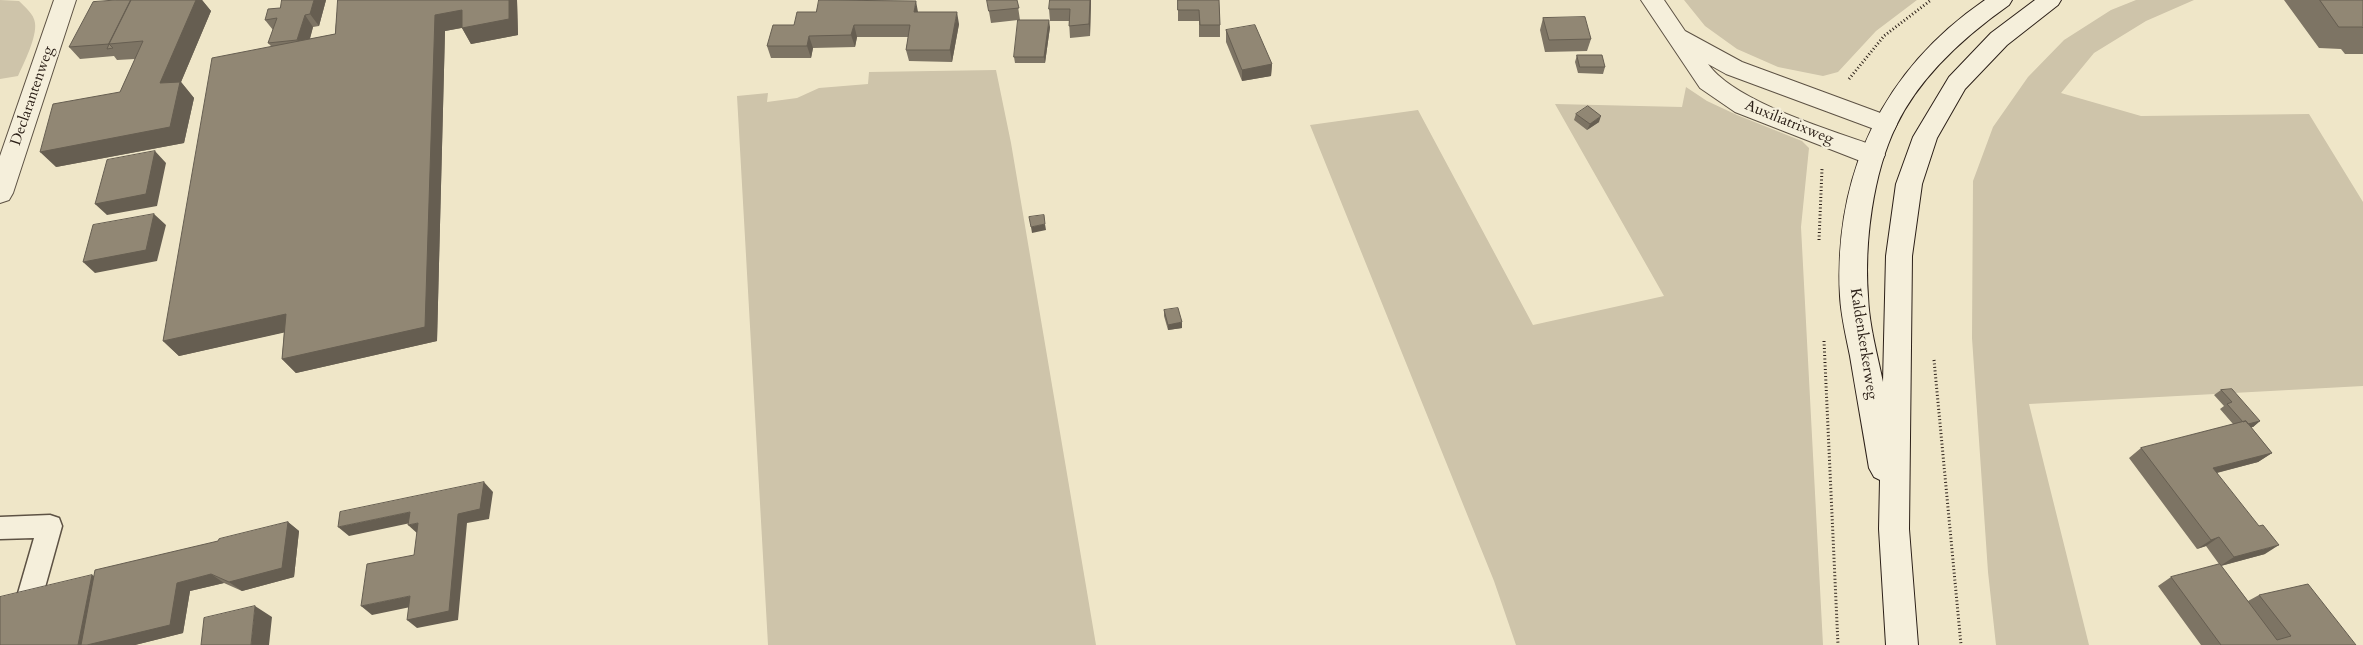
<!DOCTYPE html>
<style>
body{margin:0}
canvas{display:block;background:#efe6c8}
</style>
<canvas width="2363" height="645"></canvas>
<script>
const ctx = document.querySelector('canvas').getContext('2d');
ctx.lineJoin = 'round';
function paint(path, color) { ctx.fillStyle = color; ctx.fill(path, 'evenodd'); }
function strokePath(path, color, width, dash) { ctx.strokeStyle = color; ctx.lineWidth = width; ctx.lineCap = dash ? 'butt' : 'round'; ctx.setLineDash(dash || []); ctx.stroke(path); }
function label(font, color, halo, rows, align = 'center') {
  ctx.font = font + ' Cardo,serif'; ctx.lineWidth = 4.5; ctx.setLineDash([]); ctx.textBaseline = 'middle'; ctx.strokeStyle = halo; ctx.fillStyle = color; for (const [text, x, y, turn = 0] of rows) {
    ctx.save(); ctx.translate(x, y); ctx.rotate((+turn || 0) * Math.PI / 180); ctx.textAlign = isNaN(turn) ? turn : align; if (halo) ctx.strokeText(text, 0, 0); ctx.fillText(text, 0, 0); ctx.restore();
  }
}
const green = new Path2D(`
 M 0,0 L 19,1 C 25,7 34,14 35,23 C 37,37 24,63 18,76 L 0,79 Z
 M 1684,0 L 1917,0 L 1876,31 L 1838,72 L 1823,76 L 1778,67 L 1737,49 L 1705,26 Z
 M 2136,0 L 2194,0 L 2146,21 L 2094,53 L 2061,93 L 2141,116 L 2309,114 L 2363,202 L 2363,386 L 2029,404 L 2089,645 L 1996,645 L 1988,572 L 1972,338 L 1973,181 L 1993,127 L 2028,77 L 2064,40 L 2111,10 Z
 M 996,70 L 1011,143 L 1096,645 L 768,645 L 737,96 L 768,93 L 767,102 L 797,98 L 819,88 L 868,84 L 869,72 Z
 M 1686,87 L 1707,101 L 1737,115 L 1802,141 L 1809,148 L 1801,227 L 1823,645 L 1516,645 L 1494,581 L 1310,125 L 1418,110 L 1533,325 L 1664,296 L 1555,104 L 1682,107 Z`);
const path = new Path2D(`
 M 1849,79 L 1884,36 L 1931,0
 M 1819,240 L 1822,169
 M 1824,341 L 1838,645
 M 1934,360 L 1961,645`);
const lane = new Path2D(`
 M 50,515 L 59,518 L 62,526 L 29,645 L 3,645 L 34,538 L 0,539 L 0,517 Z`);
const street = new Path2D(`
 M 54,0 L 76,0 L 13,193 L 9,200 L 0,203 L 0,156 Z
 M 1641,0 L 1664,0 L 1685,31 L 1742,62 L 1894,118 L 1897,124 L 1894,130 L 1885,133 L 1726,74 L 1708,64 C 1736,103 1834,131 1881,148 L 1885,155 L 1881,162 L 1872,164 L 1863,162 L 1735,112 L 1700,88 Z`);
const secondary = new Path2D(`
 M 1985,0 L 2012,0 L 2009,5 C 1965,36 1920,76 1896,126 C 1873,173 1864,243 1868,296 C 1869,325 1877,353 1883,382 L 1886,256 L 1896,184 L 1913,137 L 1949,77 L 1991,33 L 2035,0 L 2061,0 L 2058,5 L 2007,45 L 1965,89 L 1937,138 L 1922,184 L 1912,256 L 1909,529 L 1918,645 L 1886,645 L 1879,529 L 1880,480 L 1874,477 L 1869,468 C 1863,431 1856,393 1850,356 C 1846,336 1841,316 1840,296 C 1834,173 1883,70 1985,0 Z`);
const wall = new Path2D(`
 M 116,0 L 202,0 L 211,11 L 181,82 L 194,98 L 184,143 L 56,167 L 120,92 L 135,59 L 117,60 L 114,56 L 80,59 L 69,47 Z
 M 326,0 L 319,26 L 313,27 L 310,39 L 335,34 L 338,0 L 517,0 L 518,35 L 471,44 L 462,28 L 445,31 L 437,341 L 296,373 L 282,359 L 284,332 L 179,356 L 163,341 L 271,46 L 268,43 L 273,30 L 265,20 L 280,8 Z
 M 987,0 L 1017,0 L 1020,20 L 1050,27 L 1045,63 L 1015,63 L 1014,57 L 1018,20 L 991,23 Z
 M 1050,0 L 1091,0 L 1090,36 L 1070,38 L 1069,21 L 1050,21 L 1049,9 Z
 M 1178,0 L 1219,0 L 1220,25 L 1220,37 L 1199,37 L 1199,21 L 1178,21 Z
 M 2284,0 L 2363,0 L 2363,54 L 2345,54 L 2341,49 L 2319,48 Z
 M 902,1 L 918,12 L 959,24 L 952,62 L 909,61 L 906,50 L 908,37 L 857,37 L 855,47 L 813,48 L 811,58 L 771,58 L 767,46 L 794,25 L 816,12 Z
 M 1543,18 L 1591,39 L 1587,51 L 1545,52 L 1540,30 Z
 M 1226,30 L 1272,64 L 1271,76 L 1242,81 L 1226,42 Z
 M 1577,55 L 1605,67 L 1603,74 L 1578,73 L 1575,62 Z
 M 1576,114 L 1599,122 L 1587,130 L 1574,120 Z
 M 1164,310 L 1182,328 L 1168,330 L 1164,316 Z
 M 2221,390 L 2260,421 L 2253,427 L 2251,427 L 2272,453 L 2258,462 L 2217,473 L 2265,554 L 2221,566 L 2248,601 L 2259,595 L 2356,645 L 2201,645 L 2158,586 L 2171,577 L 2219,564 L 2206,546 L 2197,549 L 2129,458 L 2141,448 L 2233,424 L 2220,409 L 2224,406 L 2214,395 Z
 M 288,522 L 299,531 L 294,577 L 242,591 L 224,583 L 190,591 L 183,633 L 135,645 L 0,645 L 92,575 L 94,576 Z`);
const shadedWall = new Path2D(`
 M 196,0 L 202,0 L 211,11 L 181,82 L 194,98 L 184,143 L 56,167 L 40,152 L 160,83 Z
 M 314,0 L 326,0 L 319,26 L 310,14 Z
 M 509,0 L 517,0 L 518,35 L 471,44 L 462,28 Z
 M 1090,0 L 1091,0 L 1090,36 L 1089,24 Z
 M 916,1 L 918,12 L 914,12 Z
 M 462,10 L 471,26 L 445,31 L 437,341 L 296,373 L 282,359 L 435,15 Z
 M 957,12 L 959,24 L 952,62 L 950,50 Z
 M 305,15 L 313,27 L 306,52 L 297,40 Z
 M 1049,20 L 1050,27 L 1045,63 L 1044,57 Z
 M 854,25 L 857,37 L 855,47 L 851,35 Z
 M 809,36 L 813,48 L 811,58 L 807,46 Z
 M 1272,64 L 1271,76 L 1242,81 L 1242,70 Z
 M 1601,116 L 1599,122 L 1587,130 L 1590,124 Z
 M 155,151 L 166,163 L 157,206 L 107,215 L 95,204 Z
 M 154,214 L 166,225 L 157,261 L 95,273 L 83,262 Z
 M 1045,224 L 1046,230 L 1032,233 L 1031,227 Z
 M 286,314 L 300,329 L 179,356 L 163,341 Z
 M 1182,322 L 1182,328 L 1168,330 L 1168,325 Z
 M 2260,421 L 2253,427 L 2239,430 L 2246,425 Z
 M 2272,453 L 2258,462 L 2200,477 L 2213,468 Z
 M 484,482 L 493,492 L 489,519 L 467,523 L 458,620 L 417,628 L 407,620 L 458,514 Z
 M 410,512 L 420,521 L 349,536 L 338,527 Z
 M 288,522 L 299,531 L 294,577 L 242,591 L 229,582 Z
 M 418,523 L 418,534 L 408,525 Z
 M 2219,537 L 2206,546 L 2197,549 L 2211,540 Z
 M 2279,545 L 2265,554 L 2220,566 L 2234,557 Z
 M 211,574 L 224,583 L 190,591 L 183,633 L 135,645 L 87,645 L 177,583 Z
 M 92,575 L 100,580 L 87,645 L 78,645 Z
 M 410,596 L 420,605 L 372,615 L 361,606 Z
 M 255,606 L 272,617 L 269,645 L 251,645 Z`);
const building = new Path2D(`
 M 116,0 L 131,0 L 109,44 L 113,48 L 107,49 L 109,44 L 69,47 L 93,2 Z
 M 131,0 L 196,0 L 160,83 L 180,82 L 170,127 L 40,152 L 53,104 L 120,92 L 143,41 L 109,44 Z
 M 282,0 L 314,0 L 310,14 L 305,15 L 297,40 L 268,43 L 277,18 L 265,20 L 268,9 L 280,8 Z
 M 338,0 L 509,0 L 509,19 L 462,28 L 462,10 L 435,15 L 425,327 L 282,359 L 286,314 L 163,341 L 212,58 L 335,34 Z
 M 819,0 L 916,1 L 914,12 L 957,12 L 950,50 L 906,50 L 910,25 L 854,25 L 851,35 L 809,36 L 807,46 L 767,46 L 773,25 L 794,25 L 797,12 L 816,12 Z
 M 987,0 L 1017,0 L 1019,8 L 989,11 Z
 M 1050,0 L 1090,0 L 1089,24 L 1069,26 L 1070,9 L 1049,9 Z
 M 1178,0 L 1219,0 L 1220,25 L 1200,25 L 1199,10 L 1178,10 Z
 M 2320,0 L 2363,0 L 2363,28 L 2362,27 L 2339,27 Z
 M 1585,17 L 1591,39 L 1549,40 L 1543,18 Z
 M 1018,20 L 1049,20 L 1044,57 L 1014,57 Z
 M 1255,25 L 1272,64 L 1242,70 L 1226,30 Z
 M 1577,55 L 1602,55 L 1605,67 L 1580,67 Z
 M 1588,106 L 1601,116 L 1590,124 L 1576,114 Z
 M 155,151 L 146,194 L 95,204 L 107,160 Z
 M 154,214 L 146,250 L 83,262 L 93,225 Z
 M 1044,215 L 1045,224 L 1031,227 L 1029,217 Z
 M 1178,308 L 1182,322 L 1168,325 L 1164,310 Z
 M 2232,389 L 2260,421 L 2248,424 L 2246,421 L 2243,422 L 2227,404 L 2232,402 L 2221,390 Z
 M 2246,421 L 2272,453 L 2213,468 L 2259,526 L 2263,525 L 2279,545 L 2234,557 L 2219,537 L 2211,540 L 2141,448 Z
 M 484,482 L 480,509 L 458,514 L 449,611 L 407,620 L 410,596 L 361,606 L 367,564 L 414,555 L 418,523 L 408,525 L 410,512 L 338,527 L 340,512 Z
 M 288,522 L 282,568 L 229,582 L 211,574 L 177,583 L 170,625 L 87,645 L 81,645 L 95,570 L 218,541 L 219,539 Z
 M 2220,564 L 2277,640 L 2291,636 L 2259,595 L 2308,584 L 2356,645 L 2221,645 L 2171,577 Z
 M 92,575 L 78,645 L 0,645 L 0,597 Z
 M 255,606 L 251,645 L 201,645 L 204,618 Z`);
const streetNames = [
 ["Declarantenweg",33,96,-71],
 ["Auxiliatrixweg",1789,123,22],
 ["Kaldenkerkerweg",1863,344,81]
];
paint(green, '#cec4aa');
strokePath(lane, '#5d5244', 3);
strokePath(street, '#5d5244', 2);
strokePath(secondary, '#2c2018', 2);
strokePath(path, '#2c2018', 3, [1, 2.5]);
paint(lane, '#f5efdb');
paint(street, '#f5efdb');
paint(secondary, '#f5efdb');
paint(wall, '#7d7464');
paint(shadedWall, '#665e51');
paint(building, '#918774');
strokePath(building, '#665e51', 1);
label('15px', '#2c2018', '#f5efdb', streetNames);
</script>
